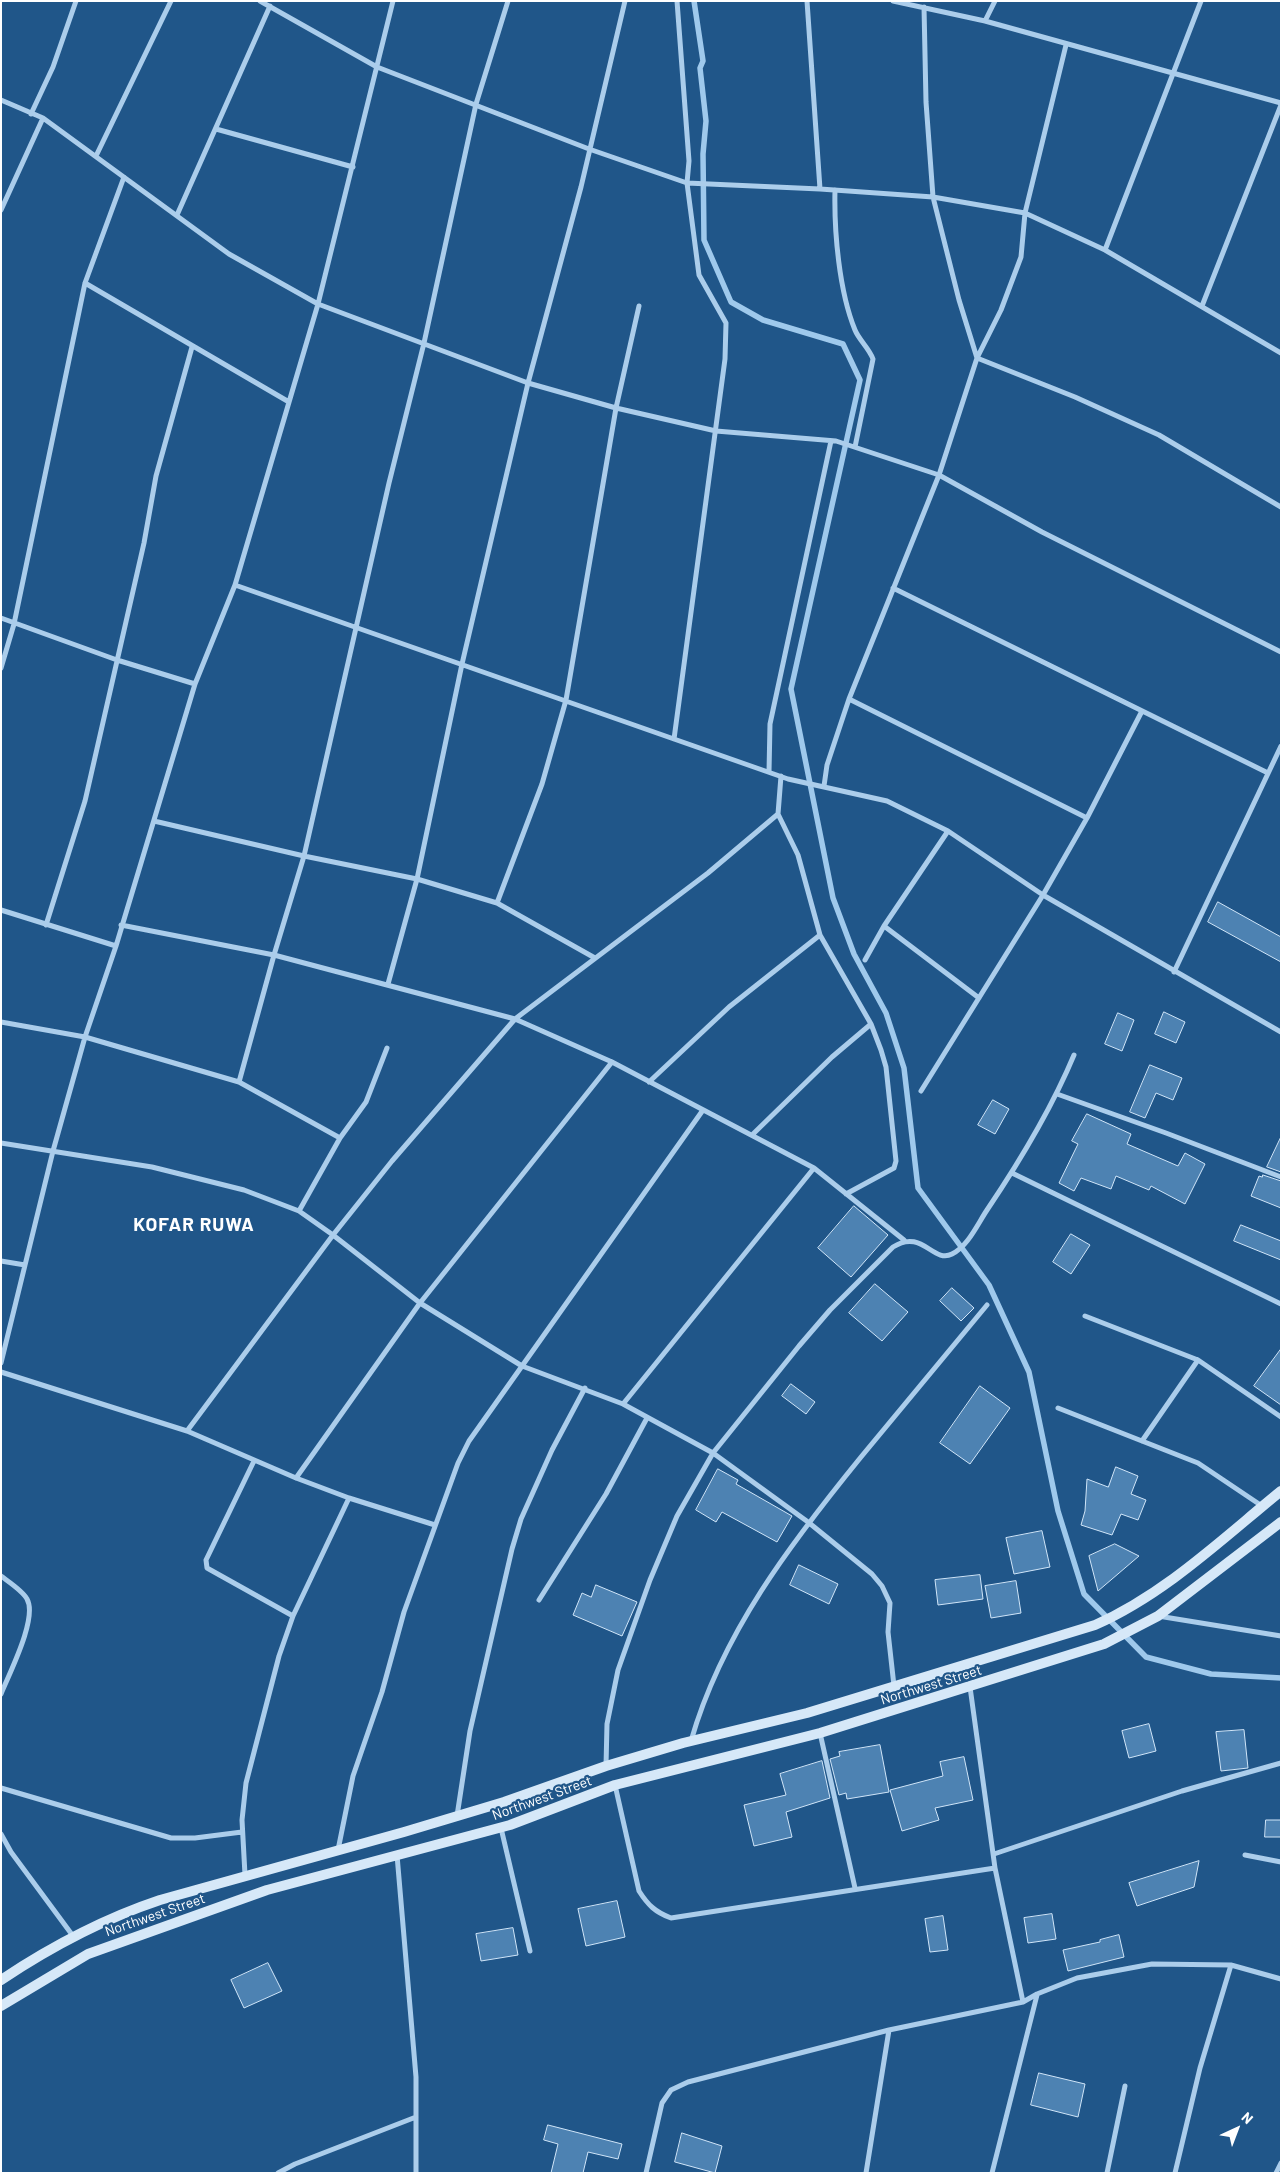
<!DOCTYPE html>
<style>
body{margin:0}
#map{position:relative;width:1282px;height:2174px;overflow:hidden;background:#205689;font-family:Barlow,sans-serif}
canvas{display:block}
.frame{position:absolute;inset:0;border:2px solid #fff;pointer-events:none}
.north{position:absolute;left:1212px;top:2104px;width:50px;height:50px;-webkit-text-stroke:4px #205689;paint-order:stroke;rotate:43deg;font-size:14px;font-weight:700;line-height:20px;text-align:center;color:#fff}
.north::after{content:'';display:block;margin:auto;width:18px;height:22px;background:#fff;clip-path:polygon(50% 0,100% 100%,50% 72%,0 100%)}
</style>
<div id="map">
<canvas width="1282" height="2174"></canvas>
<div class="frame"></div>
<div class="north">N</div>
</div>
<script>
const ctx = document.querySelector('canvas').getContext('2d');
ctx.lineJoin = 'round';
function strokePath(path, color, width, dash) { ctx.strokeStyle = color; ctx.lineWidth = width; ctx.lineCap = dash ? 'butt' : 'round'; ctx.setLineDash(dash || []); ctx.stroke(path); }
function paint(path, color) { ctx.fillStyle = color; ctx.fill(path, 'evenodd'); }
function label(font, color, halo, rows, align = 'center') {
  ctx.font = font + ' Barlow,sans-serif'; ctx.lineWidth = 4.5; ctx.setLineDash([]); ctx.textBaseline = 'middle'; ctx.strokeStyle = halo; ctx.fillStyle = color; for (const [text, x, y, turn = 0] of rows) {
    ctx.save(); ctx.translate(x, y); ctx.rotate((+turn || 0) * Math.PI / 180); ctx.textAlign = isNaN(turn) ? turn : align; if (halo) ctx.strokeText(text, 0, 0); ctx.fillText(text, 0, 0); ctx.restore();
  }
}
const stream = new Path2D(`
 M 694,1 L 703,61 L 700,68 L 706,121 L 703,154 L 704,240 L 731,302 L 763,320 L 843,344 L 860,380 L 791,689 L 833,898 L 854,954 L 886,1013 L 904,1068 L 918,1188 L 989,1285 L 1029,1372 L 1058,1511 L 1084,1594 L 1146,1657 L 1211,1674 L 1281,1678`);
const building = new Path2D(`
 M 1218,902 L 1281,937 L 1281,962 L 1208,922 Z
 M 1164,1012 L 1185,1022 L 1176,1043 L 1155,1034 Z
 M 1118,1013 L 1134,1020 L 1122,1051 L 1105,1044 Z
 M 1150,1065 L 1182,1078 L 1173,1100 L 1156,1093 L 1145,1118 L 1130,1112 Z
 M 993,1100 L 1009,1109 L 995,1134 L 978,1125 Z
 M 1087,1114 L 1131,1134 L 1127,1144 L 1178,1166 L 1185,1153 L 1205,1164 L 1185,1204 L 1151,1186 L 1149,1190 L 1116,1176 L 1111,1189 L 1081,1178 L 1074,1191 L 1059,1183 L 1078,1144 L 1072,1141 Z
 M 1281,1137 L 1281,1172 L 1267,1167 Z
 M 1263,1175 L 1281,1181 L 1281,1208 L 1251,1196 L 1259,1176 L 1262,1177 Z
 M 854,1206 L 888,1235 L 851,1277 L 818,1248 Z
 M 1241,1225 L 1281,1241 L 1281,1260 L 1234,1241 Z
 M 1071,1234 L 1090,1245 L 1071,1274 L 1053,1262 Z
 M 875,1284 L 908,1312 L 882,1341 L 849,1313 Z
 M 952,1288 L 974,1308 L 961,1321 L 940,1301 Z
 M 1281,1349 L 1281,1405 L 1254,1386 Z
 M 791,1384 L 815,1402 L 806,1414 L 782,1396 Z
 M 980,1386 L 1010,1408 L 970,1464 L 940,1443 Z
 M 1116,1467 L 1138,1476 L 1131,1494 L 1146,1500 L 1138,1520 L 1121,1514 L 1112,1535 L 1081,1525 L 1085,1511 L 1087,1479 L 1108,1487 Z
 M 718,1469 L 738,1480 L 736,1484 L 792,1516 L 777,1542 L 722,1512 L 716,1522 L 696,1510 Z
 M 1042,1531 L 1050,1567 L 1014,1574 L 1006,1538 Z
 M 1115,1544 L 1139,1556 L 1098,1591 L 1089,1556 Z
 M 799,1565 L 838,1584 L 829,1604 L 790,1585 Z
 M 980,1575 L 983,1599 L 938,1605 L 935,1580 Z
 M 1016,1581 L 1021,1613 L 991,1618 L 985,1586 Z
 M 596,1585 L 637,1602 L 622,1636 L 573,1615 L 582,1593 L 591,1597 Z
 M 1149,1724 L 1156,1751 L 1129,1758 L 1122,1731 Z
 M 1244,1730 L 1248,1768 L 1221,1771 L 1216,1732 Z
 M 880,1745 L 889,1792 L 847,1799 L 846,1793 L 839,1795 L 830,1759 L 840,1756 L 839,1752 Z
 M 964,1757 L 973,1800 L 935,1808 L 939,1820 L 902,1831 L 890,1790 L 943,1776 L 940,1762 Z
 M 822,1761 L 830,1798 L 786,1812 L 792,1837 L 754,1846 L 744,1805 L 786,1795 L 780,1774 Z
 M 1266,1820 L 1281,1820 L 1281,1837 L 1265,1837 Z
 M 1199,1861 L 1194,1887 L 1137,1906 L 1129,1883 Z
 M 617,1901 L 625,1937 L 586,1946 L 578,1909 Z
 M 1052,1914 L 1056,1939 L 1028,1943 L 1024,1918 Z
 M 943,1916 L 948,1950 L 930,1952 L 925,1919 Z
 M 513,1928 L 518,1955 L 481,1961 L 476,1934 Z
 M 1119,1935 L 1124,1957 L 1068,1971 L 1063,1950 L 1100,1942 L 1100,1940 Z
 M 268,1963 L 282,1991 L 244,2008 L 231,1980 Z
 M 1039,2073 L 1085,2084 L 1078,2117 L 1031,2105 Z
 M 548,2125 L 622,2144 L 618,2159 L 588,2152 L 583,2173 L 551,2173 L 558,2144 L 544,2140 Z
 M 682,2133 L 722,2146 L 715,2173 L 675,2162 Z`);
const street = new Path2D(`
 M 260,1 L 377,67 L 589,149 L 687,183 L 820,189 L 933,197 L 1025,213 L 1105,250 L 1281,353
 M 807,1 L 820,189
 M 893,1 L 985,21 L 1281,103
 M 924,7 L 926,102 L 933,197 L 959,300 L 977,358
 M 985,21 L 995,1
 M 1,100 L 43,118 L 229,254 L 318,304 L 528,383 L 616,408 L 716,431 L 836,441 L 939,475 L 1042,532 L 1281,652
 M 31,114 L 53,67 L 76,1
 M 216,129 L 353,167
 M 96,156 L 171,1
 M 835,190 C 834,231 839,291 855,330 C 859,340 869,348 873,359 L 855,447
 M 1,210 L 43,118
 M 177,215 L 270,6
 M 1105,250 L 1201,1
 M 85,283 L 289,402
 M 1202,306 L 1281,105
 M 977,358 L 1075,397 L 1159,435 L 1281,507
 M 235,585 L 788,779 L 887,801 L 948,831 L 1043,895 L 1281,1032
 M 893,588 L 1268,773
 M 1,618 L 117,660 L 195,684
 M 1,668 L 14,624 L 85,283 L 124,177
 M 849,699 L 1087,818
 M 674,739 L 725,359 L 726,323 L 699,275 L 687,183 L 689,161 L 677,1
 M 769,772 L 770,724 L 831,441
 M 824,786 L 827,765 L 849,699 L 939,475 L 977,358 L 1001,310 L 1021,257 L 1025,213 L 1066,45
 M 778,814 L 798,855 L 820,935 L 871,1024 L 881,1050 L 886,1067 L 896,1161 L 894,1168 L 846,1194
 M 154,821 L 304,856 L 417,879 L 497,903 L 595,958
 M 497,903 L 542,784 L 566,700 L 616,408 L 639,306
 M 1,910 L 116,946
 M 46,925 L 85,801 L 144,543 L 156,476 L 192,347
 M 121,925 L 274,955 L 515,1019 L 612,1062 L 814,1168 L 904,1240
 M 884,926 L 979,998
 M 865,960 L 884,926 L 948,831
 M 1174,972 L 1281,746
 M 388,984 L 417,879 L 462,664 L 528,383 L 581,187 L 625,1
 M 1,1022 L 85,1037 L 239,1082 L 340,1138 L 366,1102 L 387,1048
 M 239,1082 L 274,955 L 304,856 L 389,483 L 424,343 L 476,104 L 508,1
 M 649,1082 L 729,1007 L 820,935
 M 921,1091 L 1043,895 L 1087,818 L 1142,711
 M 1057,1094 L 1166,1133 L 1281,1177
 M 752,1135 L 832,1057 L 871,1024
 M 1,1143 L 152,1167 L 244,1190 L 299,1211 L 333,1235 L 420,1303 L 522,1366 L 623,1404 L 713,1453 L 808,1522 L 872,1574 L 882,1586 L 890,1603 L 888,1632 L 894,1686
 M 1012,1173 L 1281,1304
 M 299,1211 L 340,1138
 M 1,1261 L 25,1265
 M 1085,1316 L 1198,1360 L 1281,1417
 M 1,1363 L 53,1151 L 85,1037 L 116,946 L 195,684 L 235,585 L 318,304 L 393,1
 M 1,1372 L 187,1431 L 296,1478 L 349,1498 L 293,1616 L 279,1656 L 246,1783 L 242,1820 L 245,1875
 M 623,1404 L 814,1168
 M 1058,1408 L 1198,1463 L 1262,1506
 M 187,1431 L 333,1235 L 392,1161 L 515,1019 L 708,873 L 778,814 L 781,776
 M 1142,1441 L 1198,1360
 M 254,1461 L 206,1560 L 207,1568 L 293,1616
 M 296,1478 L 420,1303 L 612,1062
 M 349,1498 L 435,1525
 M 1,1576 C 9,1582 23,1591 27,1599 C 38,1618 9,1674 1,1694
 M 539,1600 L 606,1494 L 647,1418
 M 1158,1616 L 1281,1636
 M 970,1687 L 995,1868 L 1023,2002
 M 820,1733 L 855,1888
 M 691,1741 C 722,1633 791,1543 861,1457 C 903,1406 945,1355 987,1305
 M 606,1766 L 607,1724 L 618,1670 L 650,1580 L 677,1516 L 713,1453 L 799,1346 L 830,1310 L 893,1247 C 922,1228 933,1264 952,1254 C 968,1246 977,1225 987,1210 C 1020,1161 1051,1110 1074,1055
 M 615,1785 L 639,1891 C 648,1905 655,1912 671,1918 L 995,1868
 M 1,1788 L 171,1838 L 195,1838 L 242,1832
 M 457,1816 L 470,1731 L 512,1549 L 521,1519 L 552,1450 L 585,1388
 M 501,1828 L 530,1951
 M 1,1834 L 11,1852 L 73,1936
 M 338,1850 L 353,1776 L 382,1692 L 404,1612 L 458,1463 L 469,1441 L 703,1110
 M 994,1854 L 1182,1791 L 1281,1763
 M 397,1855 L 416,2077 L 416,2173
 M 1245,1855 L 1281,1862
 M 278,2173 L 295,2164 L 416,2117
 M 646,2173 L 662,2103 L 671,2090 L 688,2082 L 889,2030 L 1023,2002 L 1037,1994 L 1077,1978 L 1152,1964 L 1231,1965 L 1281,1979
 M 866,2173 L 889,2030
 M 992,2173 L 1037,1995
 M 1107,2173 L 1125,2086
 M 1175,2173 L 1200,2068 L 1231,1965
 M 1276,2173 L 1281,2163`);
const secondary = new Path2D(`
 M 1,1980 C 52,1946 103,1919 160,1900 L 404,1832 L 504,1802 L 606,1766 L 683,1743 L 807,1713 L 1095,1625 C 1165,1594 1222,1539 1281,1491
 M 1,2006 L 88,1954 L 267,1890 L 510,1825 L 615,1785 L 820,1733 L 1104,1644 L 1158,1616 L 1281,1522`);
const streetNames = [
 ["Northwest Street",931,1685,-17],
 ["Northwest Street",542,1798,-20],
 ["Northwest Street",155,1915,-19]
];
const districtNames = [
 ["KOFAR RUWA",194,1225]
];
strokePath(stream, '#9fc9ec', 5.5);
paint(building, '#4d82b2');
strokePath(building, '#d0e5f8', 1);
strokePath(street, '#abcdeb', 5);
strokePath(secondary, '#d6e8f8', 10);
label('14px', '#fff', '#205689', streetNames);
ctx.letterSpacing = '1px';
label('bold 19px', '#fff', '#205689', districtNames);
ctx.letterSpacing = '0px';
</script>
